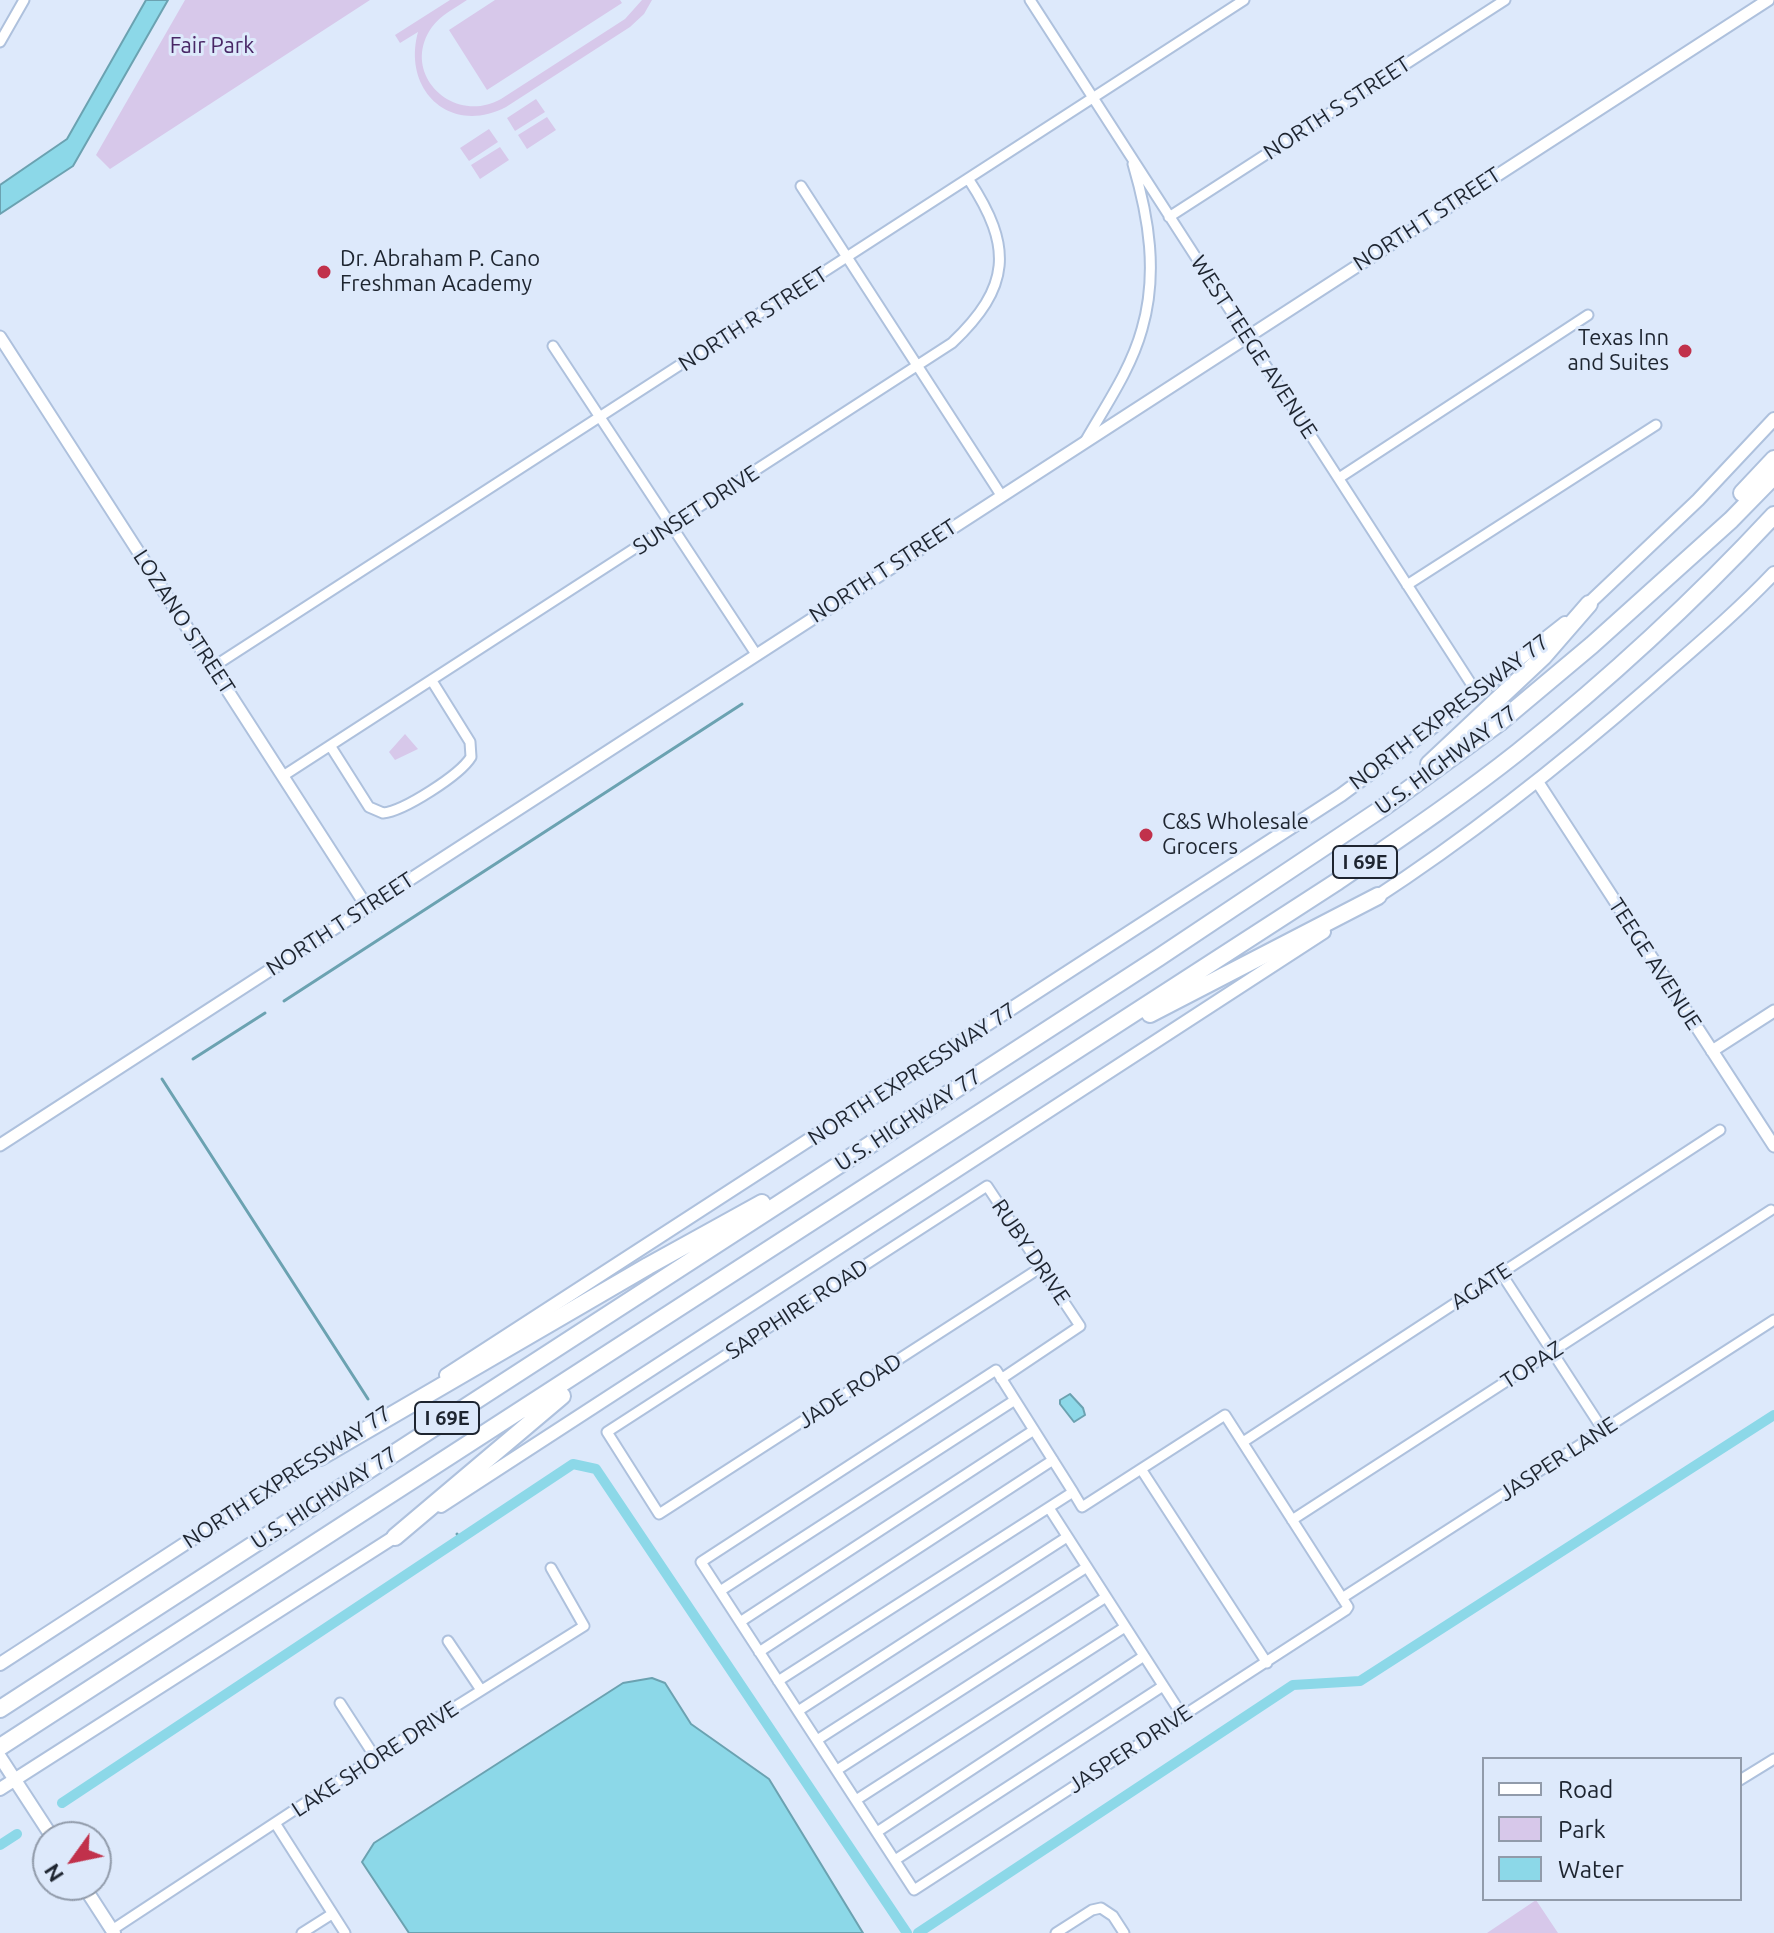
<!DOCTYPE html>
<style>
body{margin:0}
#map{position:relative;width:1774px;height:1933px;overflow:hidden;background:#dde9fb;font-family:Ubuntu,sans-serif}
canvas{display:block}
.legend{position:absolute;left:1482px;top:1757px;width:260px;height:144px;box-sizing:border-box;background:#dde9fb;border:2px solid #919baa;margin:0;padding:10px 14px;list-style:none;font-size:24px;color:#1e2530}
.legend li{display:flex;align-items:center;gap:16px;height:40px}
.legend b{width:40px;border:2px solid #919baa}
.north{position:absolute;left:32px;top:1821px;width:80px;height:80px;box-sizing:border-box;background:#dde9fb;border:2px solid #919baa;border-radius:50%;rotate:237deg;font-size:22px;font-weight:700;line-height:32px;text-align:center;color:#1e2530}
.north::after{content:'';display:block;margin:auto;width:28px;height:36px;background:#c1314b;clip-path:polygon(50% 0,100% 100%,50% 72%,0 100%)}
</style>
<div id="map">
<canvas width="1774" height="1933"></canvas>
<ul class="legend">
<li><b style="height:10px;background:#fff"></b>Road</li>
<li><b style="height:22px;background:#d7c8ea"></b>Park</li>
<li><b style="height:22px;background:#8cd8e8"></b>Water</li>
</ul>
<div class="north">N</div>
</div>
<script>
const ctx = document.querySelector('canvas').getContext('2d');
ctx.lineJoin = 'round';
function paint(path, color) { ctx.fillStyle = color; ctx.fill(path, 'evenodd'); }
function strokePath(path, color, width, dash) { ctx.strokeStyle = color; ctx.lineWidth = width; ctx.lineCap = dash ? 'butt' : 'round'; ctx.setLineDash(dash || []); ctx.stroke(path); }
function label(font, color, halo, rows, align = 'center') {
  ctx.font = font + ' Ubuntu,sans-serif'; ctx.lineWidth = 6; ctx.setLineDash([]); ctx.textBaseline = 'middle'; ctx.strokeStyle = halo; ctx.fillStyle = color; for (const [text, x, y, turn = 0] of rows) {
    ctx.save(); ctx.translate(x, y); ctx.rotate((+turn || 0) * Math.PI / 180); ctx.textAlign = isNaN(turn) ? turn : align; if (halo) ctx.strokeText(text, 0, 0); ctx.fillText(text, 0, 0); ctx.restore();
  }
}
const green = new Path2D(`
 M 185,0 L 370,0 L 110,169 L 96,155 Z
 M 450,0 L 467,0 C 455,8 441,15 432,27 C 399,73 453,126 501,99 L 625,19 L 642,0 L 652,0 L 644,14 L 630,27 L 506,107 C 450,136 402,90 418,32 L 400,43 L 395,35 Z
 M 495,0 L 620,0 L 622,3 L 487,90 L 449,30 Z
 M 536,99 L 545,112 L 515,131 L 507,118 Z
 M 547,117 L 556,130 L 527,149 L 518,135 Z
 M 489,129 L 498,142 L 469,161 L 460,148 Z
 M 500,147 L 509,160 L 480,179 L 471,165 Z
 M 405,734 L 418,749 L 395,760 L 389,752 Z
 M 1536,1900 L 1558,1933 L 1487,1933 Z`);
const water = new Path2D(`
 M 146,0 L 168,0 L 73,166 L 0,214 L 0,185 L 67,139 Z
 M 1070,1394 L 1083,1408 L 1085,1415 L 1074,1422 L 1060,1404 L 1060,1400 Z
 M 652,1678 L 665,1683 L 691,1724 L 769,1779 L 863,1933 L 409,1933 L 362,1862 L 374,1843 L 623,1683 Z`);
const stream = new Path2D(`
 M 284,1001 L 742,704
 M 193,1059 L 265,1013
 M 162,1079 L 368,1399
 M 457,1534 L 460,1539`);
const canal = new Path2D(`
 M 62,1803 L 573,1464 L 596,1469 L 907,1933
 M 0,1845 L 17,1834
 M 918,1933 L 1293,1685 L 1360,1681 L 1774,1415`);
const minor = new Path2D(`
 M 1030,0 L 1477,693
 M 0,42 L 24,0
 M 801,186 L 1001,495
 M 1169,217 L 1505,0
 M 553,346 L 756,654
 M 1086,440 C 1106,405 1131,369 1142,329 C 1158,274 1149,218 1133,164
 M 1339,478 L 1588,315
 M 1407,585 L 1656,425
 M 213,667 L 1244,0
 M 331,747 L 369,807 L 383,813 C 404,811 460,775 471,757 L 470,742 L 432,681
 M 283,776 L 952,343 C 1011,287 1013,247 969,180
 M 1501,1273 L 1603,1430
 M 1001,1379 L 1080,1326 L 987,1186 L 607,1432 L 659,1514 L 1040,1268
 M 1243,1442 L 1720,1130
 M 1141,1469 L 1267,1663
 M 1049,1508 L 1182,1715
 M 1292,1520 L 1771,1210
 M 720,1591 L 1015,1400
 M 1342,1598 L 1774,1320
 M 740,1622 L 1034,1430
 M 448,1641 L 481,1690
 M 759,1652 L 1053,1460
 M 778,1681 L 1073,1492 L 1082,1507 L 1225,1415 L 1348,1607 L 1346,1610 L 914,1890 C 843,1780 772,1671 701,1562 L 996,1370 L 1073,1492
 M 340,1703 L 375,1757
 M 798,1711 L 1067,1537
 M 817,1740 L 1087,1567
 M 837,1770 L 1106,1597
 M 1740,1780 L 1774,1759
 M 856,1800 L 1125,1627
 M 275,1823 L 345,1933
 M 877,1832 L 1144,1656
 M 895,1860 L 1163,1686
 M 112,1930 L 375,1757 L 584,1626 L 551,1568
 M 302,1933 L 332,1914
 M 1056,1933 L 1092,1910 L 1101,1908 L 1113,1916 L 1124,1933`);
const tertiary = new Path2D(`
 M 0,337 L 367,907
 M 1537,781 L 1774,1146
 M 1712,1051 L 1774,1011
 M 0,1145 L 1768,0`);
const secondary = new Path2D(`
 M 1583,609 L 1698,500 L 1774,419
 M 1372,900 C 1472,835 1564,762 1653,684 C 1694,648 1736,613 1774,573
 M 446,1375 L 1341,795 L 1438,723 L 1565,623
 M 441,1506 L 1324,932
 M 0,1664 L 326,1452
 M 0,1757 L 52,1837
 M 0,1789 L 402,1532
 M 83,1885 L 114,1933`);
const motorway = new Path2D(`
 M 1742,493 L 1774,459
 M 1429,764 L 1543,657 L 1589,604
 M 1150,1014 L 1378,896
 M 320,1457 L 648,1266 L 762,1203
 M 395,1537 L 562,1396
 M 0,1709 L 1158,958 L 1384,807 L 1499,723 L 1592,645 L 1731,520 L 1774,476
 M 0,1747 L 1338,881 C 1399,839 1460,798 1518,752 C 1608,680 1695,600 1774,515`);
const markers = [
 [324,272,8,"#c1314b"],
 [1685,351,8,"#c1314b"],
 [1146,835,8,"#c1314b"]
];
const shields = [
 [1365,862,64],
 [447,1418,64]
];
const shieldNames = [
 ["I 69E",1365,862],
 ["I 69E",447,1418]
];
const parkNames = [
 ["Fair Park",212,46]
];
const streetNames = [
 ["NORTH S STREET",1337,108,-33],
 ["NORTH T STREET",1427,219,-33],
 ["NORTH R STREET",753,319,-33],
 ["WEST TEEGE AVENUE",1254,347,57],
 ["SUNSET DRIVE",696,510,-33],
 ["NORTH T STREET",883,571,-33],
 ["LOZANO STREET",184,622,57],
 ["NORTH EXPRESSWAY 77",1449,712,-37],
 ["U.S. HIGHWAY 77",1446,760,-36],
 ["NORTH T STREET",340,924,-33],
 ["TEEGE AVENUE",1655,964,57],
 ["NORTH EXPRESSWAY 77",912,1074,-33],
 ["U.S. HIGHWAY 77",908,1120,-33],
 ["RUBY DRIVE",1031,1252,56],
 ["AGATE",1481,1286,-33],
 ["SAPPHIRE ROAD",797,1309,-33],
 ["TOPAZ",1532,1365,-33],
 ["JADE ROAD",850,1391,-33],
 ["JASPER LANE",1558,1459,-33],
 ["NORTH EXPRESSWAY 77",287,1477,-33],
 ["U.S. HIGHWAY 77",324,1498,-33],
 ["JASPER DRIVE",1130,1749,-33],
 ["LAKE SHORE DRIVE",375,1759,-33]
];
const poiNames = [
 ["Dr. Abraham P. Cano",340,259],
 ["Freshman Academy",340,284],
 ["Texas Inn",1669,338,"right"],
 ["and Suites",1669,363,"right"],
 ["C&S Wholesale",1162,822],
 ["Grocers",1162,847]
];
paint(green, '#d7c8ea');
paint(water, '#8cd8e8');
strokePath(water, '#6ba2b1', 2);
strokePath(stream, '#6ba2b1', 3);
strokePath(canal, '#8cd8e8', 10);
strokePath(minor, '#aec1dd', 13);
strokePath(tertiary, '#aec1dd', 15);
strokePath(secondary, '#aec1dd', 16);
strokePath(motorway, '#aec1dd', 20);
strokePath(minor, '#fff', 9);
strokePath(tertiary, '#fff', 11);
strokePath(secondary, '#fff', 12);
strokePath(motorway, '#fff', 16);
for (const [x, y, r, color] of markers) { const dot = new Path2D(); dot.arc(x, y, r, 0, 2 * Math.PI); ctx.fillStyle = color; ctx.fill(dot); strokePath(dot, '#dde9fb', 3); }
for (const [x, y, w] of shields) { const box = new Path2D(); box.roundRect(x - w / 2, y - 16, w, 32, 6); ctx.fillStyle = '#dde9fb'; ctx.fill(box); strokePath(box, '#1e2530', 2); }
label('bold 20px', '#1e2530', null, shieldNames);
label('22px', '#482766', '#dde9fb', parkNames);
label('22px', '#1e2530', '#dde9fb', streetNames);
label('22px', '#1e2530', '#dde9fb', poiNames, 'left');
</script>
